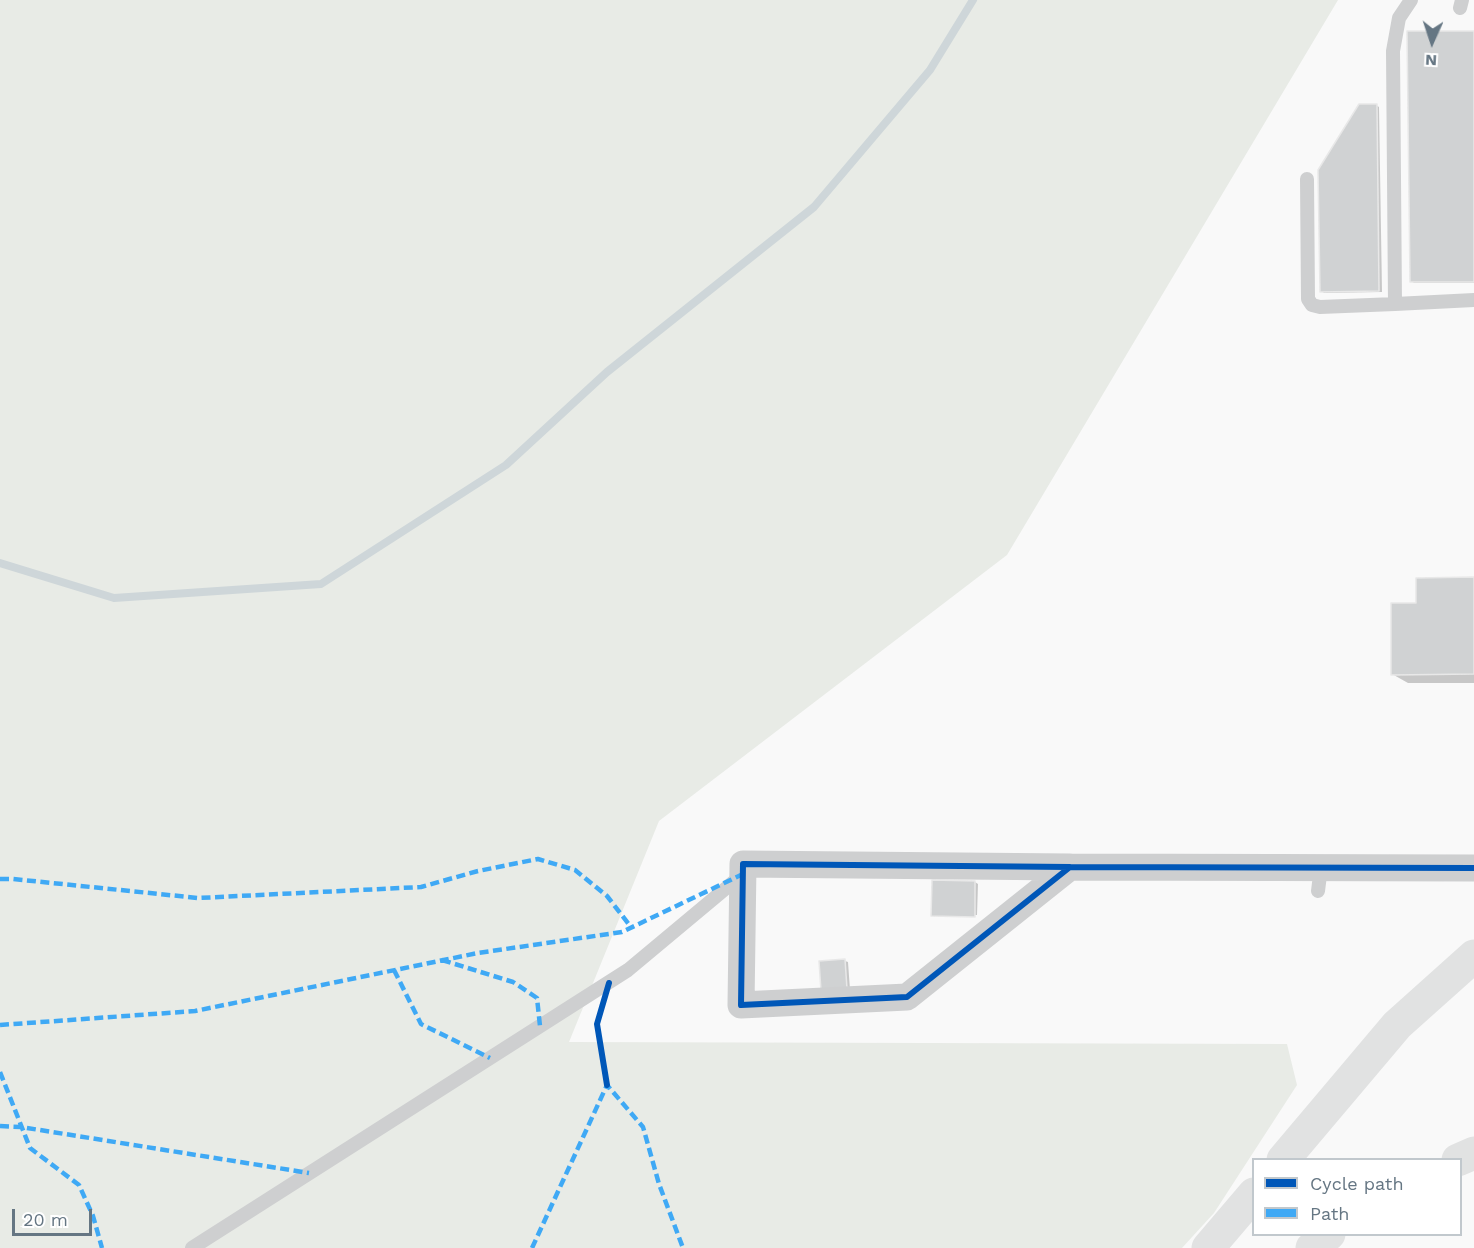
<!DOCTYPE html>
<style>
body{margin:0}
#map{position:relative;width:1474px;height:1248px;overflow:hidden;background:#f9f9f9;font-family:"Work Sans",sans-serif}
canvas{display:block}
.legend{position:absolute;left:1252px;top:1158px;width:210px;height:78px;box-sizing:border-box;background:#fff;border:2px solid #c1c8cd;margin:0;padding:8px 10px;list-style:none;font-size:18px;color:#657683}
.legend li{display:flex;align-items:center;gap:12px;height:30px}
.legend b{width:30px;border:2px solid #c1c8cd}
.north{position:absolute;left:1402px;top:12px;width:60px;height:60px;-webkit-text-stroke:4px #fff;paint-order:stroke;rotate:183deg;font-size:16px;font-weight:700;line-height:24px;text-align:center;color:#657683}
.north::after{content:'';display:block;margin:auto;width:21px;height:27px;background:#657683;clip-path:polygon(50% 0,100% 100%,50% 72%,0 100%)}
.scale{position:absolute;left:12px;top:1209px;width:80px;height:27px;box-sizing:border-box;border:3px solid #657683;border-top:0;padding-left:8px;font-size:18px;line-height:21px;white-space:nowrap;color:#657683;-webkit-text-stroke:4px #fff;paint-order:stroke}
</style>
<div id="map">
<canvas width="1474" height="1248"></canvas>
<ul class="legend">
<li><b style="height:8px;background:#0057b8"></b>Cycle path</li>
<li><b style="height:8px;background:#3fa9f5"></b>Path</li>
</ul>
<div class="north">N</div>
<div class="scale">20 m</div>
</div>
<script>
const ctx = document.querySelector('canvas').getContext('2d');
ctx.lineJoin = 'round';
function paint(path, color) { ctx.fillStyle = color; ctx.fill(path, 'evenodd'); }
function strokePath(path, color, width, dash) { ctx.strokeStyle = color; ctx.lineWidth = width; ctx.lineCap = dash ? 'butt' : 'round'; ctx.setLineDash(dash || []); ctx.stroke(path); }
const green = new Path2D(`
 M 0,0 L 1338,0 L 1007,555 L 659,821 L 569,1042 L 1287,1044 L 1297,1085 L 1214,1213 L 1182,1248 L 0,1248 Z`);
const shadow = new Path2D(`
 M 1474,32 L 1474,283 L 1414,283 L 1411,281 Z
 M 1376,105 L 1379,107 L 1382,292 L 1324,293 L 1321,291 Z
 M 1474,579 L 1474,683 L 1408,683 L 1392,674 L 1418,605 Z
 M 975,882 L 978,884 L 977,915 L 934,915 Z
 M 845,961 L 848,962 L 850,990 L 826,992 Z`);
const stream = new Path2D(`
 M 0,563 L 114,598 L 321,584 L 506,465 L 607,372 L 814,207 L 930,70 L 973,0`);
const building = new Path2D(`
 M 1407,31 L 1474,31 L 1474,282 L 1410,282 Z
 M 1359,104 L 1377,104 L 1379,291 L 1320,292 L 1318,170 Z
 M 1474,577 L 1474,674 L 1391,675 L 1391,603 L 1416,603 L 1416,578 Z
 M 932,880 L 975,881 L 975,917 L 931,916 Z
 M 845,959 L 847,989 L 821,991 L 819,961 Z`);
const lane = new Path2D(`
 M 1411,0 L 1399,18 L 1393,51 L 1395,304 L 1474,300
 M 1460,8 L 1462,0
 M 1307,179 L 1308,299 L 1312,305 L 1320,307 L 1395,304
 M 1318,891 L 1321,867
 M 192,1248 L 628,970 L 743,874`);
const street = new Path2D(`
 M 743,864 L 1070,867 L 907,997 L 741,1005 Z
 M 1070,867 L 1474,868`);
const secondary = new Path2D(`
 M 1283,1160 L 1397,1025 L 1474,956
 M 1458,1160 L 1474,1153
 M 1208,1248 L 1254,1194
 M 1312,1248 L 1329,1234`);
const quiet = new Path2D(`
 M 0,879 L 13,879 L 198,898 L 421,887 L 478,871 L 538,859 L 575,870 L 607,896 L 631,927
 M 442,960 L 513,982 L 537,998 L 540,1026
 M 394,970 L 421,1024 L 490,1058
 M 0,1025 L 195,1011 L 478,953 L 622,932 L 743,874
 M 0,1072 L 30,1148 L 79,1185 L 93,1216 L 102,1248
 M 0,1126 L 21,1127 L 309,1173
 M 532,1248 L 607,1085 L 643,1127 L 659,1184 L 683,1248`);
const cycleway = new Path2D(`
 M 743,864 L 1070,867 L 907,997 L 741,1005 Z
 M 1070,867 L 1474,868
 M 607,1085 L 597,1024 L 609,983`);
paint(green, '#e8ebe6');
paint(shadow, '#0003');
strokePath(stream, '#ced6d9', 8);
paint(building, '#d0d2d3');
strokePath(building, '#e8e8e8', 1.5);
strokePath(lane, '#cecfd0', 14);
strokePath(street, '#cecfd0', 27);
strokePath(secondary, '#e1e2e2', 33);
strokePath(quiet, '#3fa9f5', 4.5, [9, 4.5]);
strokePath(cycleway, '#0057b8', 6);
</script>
